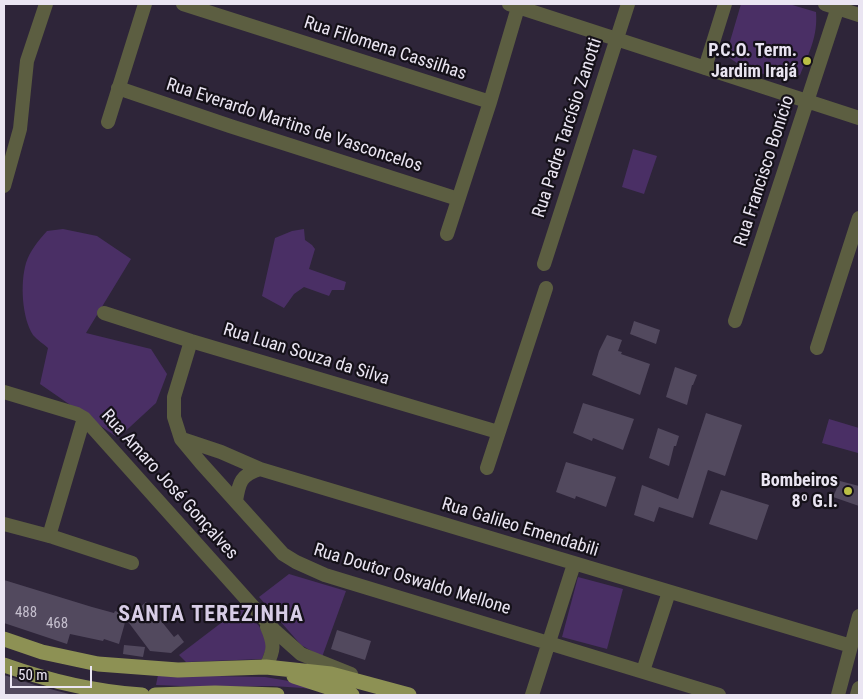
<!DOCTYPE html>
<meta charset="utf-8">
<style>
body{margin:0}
#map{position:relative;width:863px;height:699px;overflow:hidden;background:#2e2539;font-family:"Roboto Condensed",sans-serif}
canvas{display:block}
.frame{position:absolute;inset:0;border:5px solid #eae5f2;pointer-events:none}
.scale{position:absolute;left:10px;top:666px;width:82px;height:22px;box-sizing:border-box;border:2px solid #eae5f2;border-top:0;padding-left:6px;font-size:15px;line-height:18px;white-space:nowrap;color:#eae5f2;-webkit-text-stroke:4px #151119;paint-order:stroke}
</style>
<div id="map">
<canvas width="863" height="699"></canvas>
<div class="frame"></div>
<div class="scale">50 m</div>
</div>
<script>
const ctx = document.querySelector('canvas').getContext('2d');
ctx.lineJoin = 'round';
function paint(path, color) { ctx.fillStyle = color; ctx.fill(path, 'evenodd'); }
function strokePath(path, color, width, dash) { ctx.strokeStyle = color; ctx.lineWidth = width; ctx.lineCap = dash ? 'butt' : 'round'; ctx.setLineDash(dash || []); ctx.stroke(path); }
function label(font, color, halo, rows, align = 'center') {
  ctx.font = font + ' "Roboto Condensed",sans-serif'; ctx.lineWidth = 4.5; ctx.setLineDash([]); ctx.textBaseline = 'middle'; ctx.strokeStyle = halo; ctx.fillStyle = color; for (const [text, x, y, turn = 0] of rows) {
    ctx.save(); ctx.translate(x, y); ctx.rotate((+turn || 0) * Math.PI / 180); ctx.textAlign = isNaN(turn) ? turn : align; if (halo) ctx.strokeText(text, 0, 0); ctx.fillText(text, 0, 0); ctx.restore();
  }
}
const green = new Path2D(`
 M 741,4 L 789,4 L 816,12 C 818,36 809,53 800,75 C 773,79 747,73 726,55 Z
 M 633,149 L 657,156 L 644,194 L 622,187 Z
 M 63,229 L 97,236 L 131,259 L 86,333 L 151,349 L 167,374 L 156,403 L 118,438 L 40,384 L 48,348 C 44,344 37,340 33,335 C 22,318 20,283 26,263 C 30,251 38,241 47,231 Z
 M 304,229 L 305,240 L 312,245 L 315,249 L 309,269 L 346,282 L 344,290 L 332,290 L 329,296 L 304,287 L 294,294 L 284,308 L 262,296 L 275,238 L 292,231 Z
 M 829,419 L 859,428 L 858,453 L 822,443 Z
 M 289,574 L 346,591 L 322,657 L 301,645 L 259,597 Z
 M 578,577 L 623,589 L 607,649 L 562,637 Z
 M 242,607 L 259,626 L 268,643 L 262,659 L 186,662 L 179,655 Z
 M 158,675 L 265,677 L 301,683 L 334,693 L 303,688 L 272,686 L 204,687 L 156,685 Z`);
const building = new Path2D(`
 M 634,321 L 660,330 L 656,344 L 630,334 Z
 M 607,335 L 622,340 L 618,351 L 622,352 L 621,354 L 650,364 L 640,395 L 592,375 L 599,351 Z
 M 675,367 L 697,375 L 693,385 L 692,385 L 687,405 L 666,397 Z
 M 583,403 L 634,419 L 623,450 L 593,438 L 592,441 L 573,433 Z
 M 706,413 L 742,425 L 725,476 L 708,470 L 693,518 L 659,507 L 654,522 L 634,515 L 642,485 L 678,499 Z
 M 658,428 L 679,436 L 676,446 L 674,446 L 669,466 L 649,458 Z
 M 566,462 L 616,477 L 606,507 L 576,496 L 575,499 L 556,492 Z
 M 840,481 L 859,486 L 859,506 L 833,497 Z
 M 721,490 L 769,505 L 757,540 L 709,524 Z
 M 4,580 L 92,607 L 114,613 L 115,611 L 127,615 L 127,618 L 146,602 L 174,637 L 178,634 L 184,642 L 171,653 L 150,651 L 126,619 L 119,644 L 104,639 L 103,641 L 70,634 L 67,644 L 4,623 Z
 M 337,630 L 371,641 L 365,660 L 331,649 Z
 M 124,645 L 145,647 L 143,657 L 123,654 Z
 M 4,675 L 35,685 L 73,695 L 4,695 Z`);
const minor = new Path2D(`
 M 183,4 L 490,102
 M 509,4 L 859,118
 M 825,4 L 859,15
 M 705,68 L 725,4
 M 118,88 L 230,126 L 458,199
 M 108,122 L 145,4
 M 4,186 L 20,129 L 27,61 L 46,4
 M 447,234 L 490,102 L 519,4
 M 544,264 L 628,4
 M 104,313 L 191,341 L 498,432
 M 735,321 L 839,4
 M 191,341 L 174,397 L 174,417 L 181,439 L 201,463 L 283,554 L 296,562 L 325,575 L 719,695
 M 817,348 L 859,218
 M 4,392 L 77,414 L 84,418 L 274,630 L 301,654 L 351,674
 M 182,439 L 221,452 L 260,469 L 851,646
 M 487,468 L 546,288
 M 236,501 C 239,482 241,475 260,469
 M 4,524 L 53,537 L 132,563
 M 49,536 L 84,418
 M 266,667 C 274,650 275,645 267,627
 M 643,671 L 669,592
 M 532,695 L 574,564
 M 838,695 L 859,616
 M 857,695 L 859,688`);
const major = new Path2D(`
 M 4,639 L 42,652 L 98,664 L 178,670 L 266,667 L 331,674 L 409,695
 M 4,665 C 49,681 95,692 142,695
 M 294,676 L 352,695
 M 155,695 L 215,693 L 277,695`);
const markers = [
 [807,61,5,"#bbc045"],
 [848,491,5,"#bbc045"]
];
const numberNames = [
 ["488",26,613],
 ["468",57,624]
];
const streetNames = [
 ["Rua Filomena Cassilhas",385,49,18],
 ["Rua Everardo Martins de Vasconcelos",294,126,18],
 ["Rua Padre Tarcísio Zanotti",568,128,-72],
 ["Rua Francisco Bonício",765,171,-72],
 ["Rua Luan Souza da Silva",306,355,17],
 ["Rua Amaro José Gonçalves",169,485,48],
 ["Rua Galileo Emendabili",520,528,17],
 ["Rua Doutor Oswaldo Mellone",412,580,17]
];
const poiNames = [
 ["P.C.O. Term.",797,51],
 ["Jardim Irajá",797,72],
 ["Bombeiros",838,481],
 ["8º G.I.",838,502]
];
const districtNames = [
 ["SANTA TEREZINHA",211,615]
];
paint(green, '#4a2f65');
paint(building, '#52495e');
strokePath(minor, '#5c5e41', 14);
strokePath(major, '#8d9154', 15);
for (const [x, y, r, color] of markers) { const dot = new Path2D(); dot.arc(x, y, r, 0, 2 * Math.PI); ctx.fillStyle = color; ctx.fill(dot); strokePath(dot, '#151119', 2); }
label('15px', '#c4becd', null, numberNames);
label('18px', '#eae5f2', '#151119', streetNames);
label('bold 18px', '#eae5f2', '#151119', poiNames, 'right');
ctx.letterSpacing = '1px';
label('bold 22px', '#d8cde6', '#151119', districtNames);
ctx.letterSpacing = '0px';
</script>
